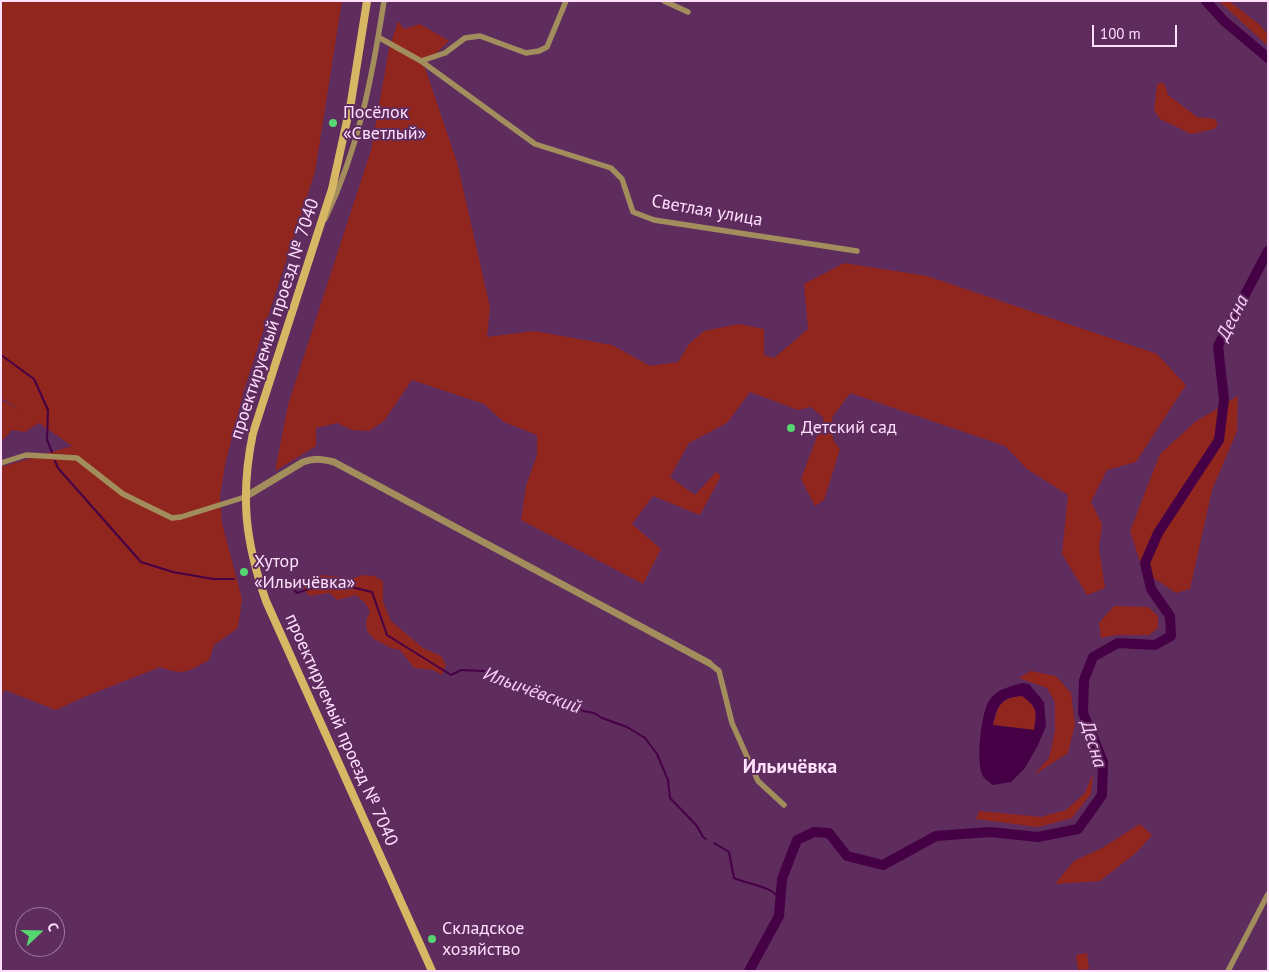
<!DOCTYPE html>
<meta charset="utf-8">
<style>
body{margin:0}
#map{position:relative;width:1269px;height:972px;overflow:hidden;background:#5f2c5e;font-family:"PT Sans",sans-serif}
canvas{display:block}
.frame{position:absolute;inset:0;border:2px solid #ffe0fd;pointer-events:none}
.north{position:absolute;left:15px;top:907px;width:50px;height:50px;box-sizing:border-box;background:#5f2c5e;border:1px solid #9f749e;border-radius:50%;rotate:69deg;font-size:14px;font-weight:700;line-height:20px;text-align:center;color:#ffe0fd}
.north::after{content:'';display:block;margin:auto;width:18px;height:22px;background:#55d671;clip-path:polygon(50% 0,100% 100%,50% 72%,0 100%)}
.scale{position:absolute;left:1092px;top:25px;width:85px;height:22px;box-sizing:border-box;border:2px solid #ffe0fd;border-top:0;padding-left:6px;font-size:15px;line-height:18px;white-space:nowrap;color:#ffe0fd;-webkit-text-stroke:4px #5f2c5e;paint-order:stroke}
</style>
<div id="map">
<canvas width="1269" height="972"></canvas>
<div class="frame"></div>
<div class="north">С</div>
<div class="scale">100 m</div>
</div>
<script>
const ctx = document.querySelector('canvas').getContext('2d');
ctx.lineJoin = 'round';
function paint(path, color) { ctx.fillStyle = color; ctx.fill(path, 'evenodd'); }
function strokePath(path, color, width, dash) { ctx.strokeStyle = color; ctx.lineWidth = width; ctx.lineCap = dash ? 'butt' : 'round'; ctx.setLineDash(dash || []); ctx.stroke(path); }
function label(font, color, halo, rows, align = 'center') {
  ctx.font = font + ' "PT Sans",sans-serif'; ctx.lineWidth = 4; ctx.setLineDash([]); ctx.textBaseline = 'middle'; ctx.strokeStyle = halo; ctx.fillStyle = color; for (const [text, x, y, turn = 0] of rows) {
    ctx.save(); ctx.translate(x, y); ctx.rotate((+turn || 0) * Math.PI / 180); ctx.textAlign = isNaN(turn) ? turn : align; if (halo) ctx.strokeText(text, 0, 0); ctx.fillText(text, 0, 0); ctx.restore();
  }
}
const green = new Path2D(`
 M 1,1 L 342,1 L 315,172 L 244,390 L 225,465 L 220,497 L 222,523 L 242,599 L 238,628 L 214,645 L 209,660 C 187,672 185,676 160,667 L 84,697 L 56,710 L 5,690 L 1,696 L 1,467 L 72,446 L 39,423 L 25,432 L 12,430 L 1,442 L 1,400 L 20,410 L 1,398 Z
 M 1219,1 L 1229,1 L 1260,25 L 1268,35 L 1268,46 Z
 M 398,21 L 404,29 L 420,24 L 449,41 L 424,65 L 457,162 L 490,307 L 487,337 L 534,331 L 612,345 L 650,366 L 678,362 L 689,344 L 704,331 L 739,324 L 764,329 L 764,355 L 774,358 L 808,329 L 804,284 L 844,263 L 927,276 L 1157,354 L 1186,385 L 1136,462 L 1107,470 L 1091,502 L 1102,524 L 1099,548 L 1105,588 L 1087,595 L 1062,554 L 1068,495 L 1027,469 L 1005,446 L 850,393 L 832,418 L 833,440 L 840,449 L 824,500 L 815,506 L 801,479 L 824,418 L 811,407 L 798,410 L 750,392 L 727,423 L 689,443 L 670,477 L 695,495 L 716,472 L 721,476 L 700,515 L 653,496 L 632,524 L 661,549 L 643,584 L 521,520 L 526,486 L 537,455 L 537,435 L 504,422 L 484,404 L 412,380 L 384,421 L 369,431 L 352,430 L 337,423 L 316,428 L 316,446 L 275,471 L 288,405 L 371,150 L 389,49 Z
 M 1161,82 L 1165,85 L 1168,95 L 1197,117 L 1215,119 L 1218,124 L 1214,129 L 1191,134 L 1160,119 L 1154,110 L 1157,85 Z
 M 1238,396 L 1237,431 L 1212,490 L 1190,589 L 1176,593 L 1143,571 L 1130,531 L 1160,454 L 1195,422 Z
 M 363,575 L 374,576 L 383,581 L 383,602 L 391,621 L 423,648 L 441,656 L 446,665 L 442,675 L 433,670 L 414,668 L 400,650 L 391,648 L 374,639 L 367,631 L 366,621 L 370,611 L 365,603 L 356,595 L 337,600 L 330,593 L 310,596 L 303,590 C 311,566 333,579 352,578 C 356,578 359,576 363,575 Z
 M 1114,606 L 1148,607 L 1158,616 L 1158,628 L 1149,635 L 1116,635 L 1101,638 L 1099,623 Z
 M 1031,671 L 1056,676 L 1071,693 L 1075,724 L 1068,753 L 1034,775 L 1049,758 L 1055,731 L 1055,702 L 1047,688 L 1019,678 Z
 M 1022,696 C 1038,708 1037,711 1034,730 L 993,725 C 998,706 1000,698 1022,696 Z
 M 1093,773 L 1091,794 L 1072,818 L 1038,827 L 976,819 L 979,811 L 1041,817 L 1066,810 L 1085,793 Z
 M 1140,824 L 1152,835 L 1137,852 L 1100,881 L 1055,884 L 1074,861 L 1102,848 Z
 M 1087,953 L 1089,969 L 1078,970 L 1076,955 Z`);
const water = new Path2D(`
 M 1022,683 L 1029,684 L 1044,702 L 1046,726 L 1038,745 L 1025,768 L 1011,782 L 993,785 C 989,782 983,778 982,774 C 976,761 981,708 991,698 C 998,689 1012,686 1022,683 ZM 1022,696 C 1038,708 1037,711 1034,730 L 993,725 C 997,706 1001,697 1022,696 Z`);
const stream = new Path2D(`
 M 1,355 L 34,379 L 48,410 L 47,440 L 52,452
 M 55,461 L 58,468 L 141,562 L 173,572 L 213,579 L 234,579
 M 280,584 L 291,586 L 297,593 L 322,585 L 351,587 L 372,592 L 387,635 L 451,675 L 461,670 L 484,671 L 530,688 L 544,695 L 574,705 L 583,711 L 594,713 L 602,718 L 627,727 L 645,738 L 657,754 L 668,780 L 670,798 L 697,826 L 703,837 L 706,839
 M 714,843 L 729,852 L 734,878 C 749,885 770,885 780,899`);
const river = new Path2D(`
 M 1206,1 L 1224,21 L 1268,58
 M 749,971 L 779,916 L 782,879 L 797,840 L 814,832 L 829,833 L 847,856 L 883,865 L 936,836 L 990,832 L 1038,837 L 1078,829 L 1102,795 L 1103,762 L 1083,713 L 1084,680 L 1093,657 L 1118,643 L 1155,645 L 1171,636 L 1170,616 L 1151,589 L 1145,563 L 1158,533 L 1219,440 L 1224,400 L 1218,346 L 1268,251`);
const minor = new Path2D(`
 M 664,1 L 688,12
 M 378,37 L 421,61 L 445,53 L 465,38 L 480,36 L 526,53 L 539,51 L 547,47 L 566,1
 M 421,61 L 535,144 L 611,168 L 622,179 L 633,212 L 654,220 L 857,251
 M 325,219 C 359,148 372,78 384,1
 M 1,463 L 26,455 L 77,458 L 123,494 L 172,518 L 181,517 L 245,497
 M 709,663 L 719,671 L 732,723 L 758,781 L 784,805
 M 1228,971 L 1268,894`);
const tertiary = new Path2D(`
 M 245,497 L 303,462 C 315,458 322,459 334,462 L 709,663`);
const secondary = new Path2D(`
 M 367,1 L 351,102 L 332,189 L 253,433 C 240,495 245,541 266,601 L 432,971`);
const markers = [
 [333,123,5,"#55d671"],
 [791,428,5,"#55d671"],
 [244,572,5,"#55d671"],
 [432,939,5,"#55d671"]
];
const poiNames = [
 ["Посёлок",343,113],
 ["«Светлый»",343,134],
 ["Детский сад",801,428],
 ["Хутор",254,562],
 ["«Ильичёвка»",254,583],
 ["Складское",442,929],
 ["хозяйство",442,950]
];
const streetNames = [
 ["Светлая улица",707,211,10],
 ["проектируемый проезд № 7040",275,319,-72],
 ["проектируемый проезд № 7040",341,730,66]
];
const waterNames = [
 ["Десна",1233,318,-63],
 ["Ильичёвский",532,691,20],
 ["Десна",1093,744,73]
];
const quarterNames = [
 ["Ильичёвка",790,767]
];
paint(green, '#91261f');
paint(water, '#460046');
strokePath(stream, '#460046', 2);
strokePath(river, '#460046', 10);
strokePath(minor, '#a28d5c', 5.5);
strokePath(tertiary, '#a28d5c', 7);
strokePath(secondary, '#d7b664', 8);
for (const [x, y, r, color] of markers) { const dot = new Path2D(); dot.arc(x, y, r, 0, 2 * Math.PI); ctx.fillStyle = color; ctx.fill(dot); strokePath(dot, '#5f2c5e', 2); }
label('18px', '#ffe0fd', '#5f2c5e', poiNames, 'left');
label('18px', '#ffe0fd', '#5f2c5e', streetNames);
label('italic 19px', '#fbcef9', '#5f2c5e', waterNames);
label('bold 20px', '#ffe0fd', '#5f2c5e', quarterNames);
</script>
